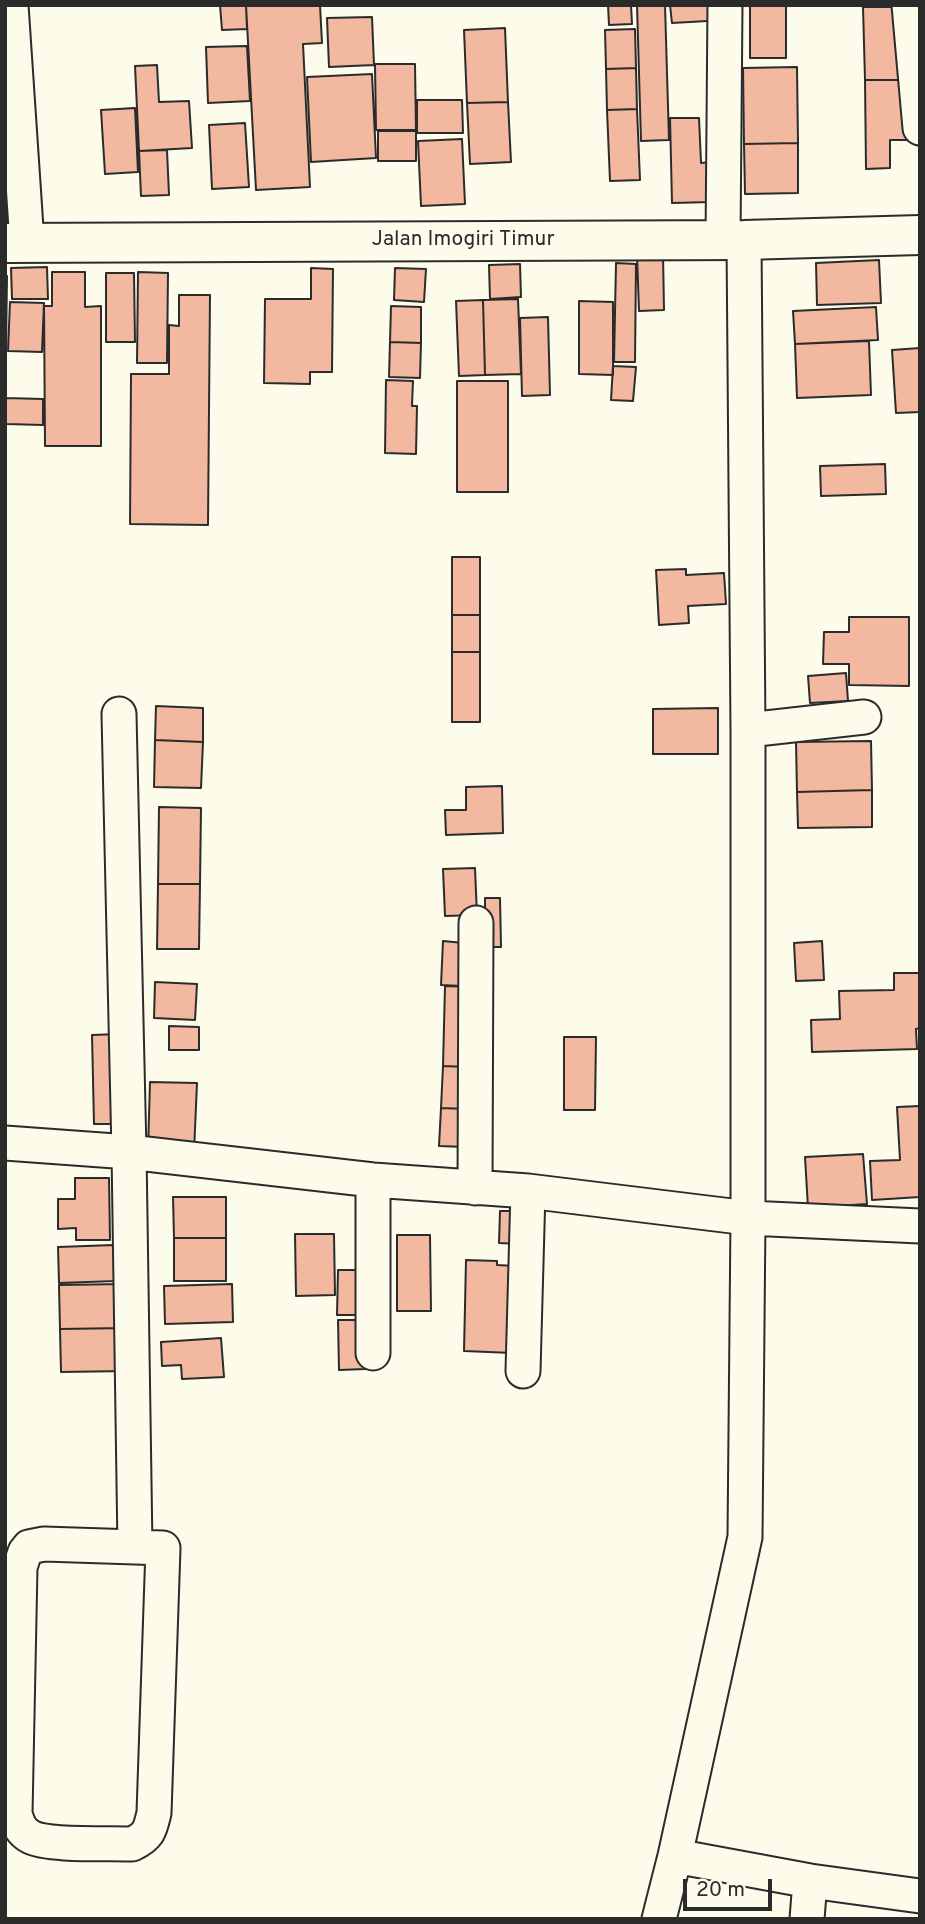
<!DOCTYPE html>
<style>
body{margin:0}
#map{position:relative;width:925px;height:1924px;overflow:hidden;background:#fdfbea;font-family:Overpass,sans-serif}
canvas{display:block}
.frame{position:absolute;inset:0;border:7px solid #2b2b2b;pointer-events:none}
.scale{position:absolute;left:683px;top:1879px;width:89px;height:32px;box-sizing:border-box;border:4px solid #2b2b2b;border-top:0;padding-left:9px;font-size:21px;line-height:24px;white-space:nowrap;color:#2b2b2b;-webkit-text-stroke:5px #fdfbea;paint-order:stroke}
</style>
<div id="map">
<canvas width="925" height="1924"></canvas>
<div class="frame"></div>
<div class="scale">20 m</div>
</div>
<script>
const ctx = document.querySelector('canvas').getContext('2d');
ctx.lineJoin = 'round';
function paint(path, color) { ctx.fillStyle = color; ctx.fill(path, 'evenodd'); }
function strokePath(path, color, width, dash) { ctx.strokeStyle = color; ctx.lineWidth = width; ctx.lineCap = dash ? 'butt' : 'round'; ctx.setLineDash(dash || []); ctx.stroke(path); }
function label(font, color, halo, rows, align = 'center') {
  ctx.font = font + ' Overpass,sans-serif'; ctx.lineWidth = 5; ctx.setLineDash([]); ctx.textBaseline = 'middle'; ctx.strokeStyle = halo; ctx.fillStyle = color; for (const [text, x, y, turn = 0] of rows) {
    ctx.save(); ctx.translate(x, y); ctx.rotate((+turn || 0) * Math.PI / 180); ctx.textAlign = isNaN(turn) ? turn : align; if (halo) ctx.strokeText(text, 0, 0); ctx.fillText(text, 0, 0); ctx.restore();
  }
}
const building = new Path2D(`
 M 220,5 L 246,5 L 247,29 L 222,30 Z
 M 246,5 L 320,5 L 322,43 L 303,44 L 310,187 L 256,190 Z
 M 608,5 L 631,5 L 632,24 L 609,25 Z
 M 637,5 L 665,5 L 669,140 L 641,141 Z
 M 670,5 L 724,5 L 725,20 L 672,23 Z
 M 750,5 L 786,5 L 786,58 L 750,58 Z
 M 863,7 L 906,7 L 907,80 L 865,80 Z
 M 372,17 L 374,65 L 329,67 L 327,18 Z
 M 505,28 L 508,102 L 467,103 L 464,30 Z
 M 635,29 L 636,68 L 606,69 L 605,30 Z
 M 247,46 L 250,101 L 208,103 L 206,47 Z
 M 375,64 L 415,64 L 416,130 L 376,130 Z
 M 157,65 L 159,102 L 189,101 L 192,148 L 139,151 L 135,66 Z
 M 797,67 L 798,143 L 744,144 L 743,68 Z
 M 636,68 L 637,109 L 607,110 L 606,69 Z
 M 372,74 L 376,158 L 311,162 L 307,77 Z
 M 865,80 L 907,80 L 909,140 L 890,140 L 890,168 L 866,169 Z
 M 417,100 L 462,100 L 463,133 L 417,133 Z
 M 508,102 L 511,162 L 470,164 L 467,103 Z
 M 135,108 L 138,172 L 105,174 L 101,110 Z
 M 637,109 L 640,180 L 610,181 L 607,110 Z
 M 670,118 L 699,118 L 701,163 L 711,162 L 712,202 L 672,203 Z
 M 245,123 L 249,187 L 212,189 L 209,125 Z
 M 378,131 L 416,131 L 416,161 L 378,161 Z
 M 462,139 L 465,204 L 421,206 L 418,141 Z
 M 798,143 L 798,193 L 745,194 L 744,144 Z
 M 167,150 L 169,195 L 141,196 L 139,151 Z
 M 663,254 L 664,310 L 639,311 L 637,255 Z
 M 879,260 L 881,303 L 817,305 L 816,263 Z
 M 616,263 L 636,264 L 635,362 L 614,362 Z
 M 520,264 L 521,297 L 490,299 L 489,265 Z
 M 47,267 L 48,299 L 12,299 L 11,268 Z
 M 311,268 L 333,269 L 332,372 L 310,372 L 310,384 L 264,383 L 265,299 L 311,299 Z
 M 395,268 L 426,269 L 424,302 L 394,300 Z
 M 52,272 L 85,272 L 85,307 L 101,306 L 101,446 L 45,446 L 44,306 L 52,306 Z
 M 138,272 L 168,273 L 167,363 L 137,363 Z
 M 106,273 L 134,273 L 135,342 L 106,342 Z
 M 5,276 L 7,276 L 5,424 Z
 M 179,295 L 210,295 L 208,525 L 130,524 L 131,374 L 169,374 L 169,325 L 179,326 Z
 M 518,299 L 521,374 L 485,375 L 483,300 Z
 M 483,300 L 485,375 L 459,376 L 456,301 Z
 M 579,301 L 613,302 L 613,375 L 579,374 Z
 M 10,302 L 44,303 L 42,352 L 8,351 Z
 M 391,306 L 421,307 L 421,343 L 390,342 Z
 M 876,307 L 878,340 L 795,344 L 793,311 Z
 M 548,317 L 550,395 L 522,396 L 520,318 Z
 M 869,341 L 871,395 L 797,398 L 795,344 Z
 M 390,342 L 421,343 L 420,378 L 389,377 Z
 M 920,348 L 920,412 L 896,413 L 892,350 Z
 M 613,366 L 636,367 L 633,401 L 611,400 Z
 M 386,380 L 413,381 L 412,406 L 417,406 L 416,454 L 385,453 Z
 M 457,381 L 508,381 L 508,492 L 457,492 Z
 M 6,398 L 43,399 L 43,425 L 6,424 Z
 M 885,464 L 886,494 L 821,496 L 820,466 Z
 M 452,557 L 480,557 L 480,615 L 452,615 Z
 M 686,569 L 686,575 L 724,573 L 726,604 L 688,606 L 689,623 L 659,625 L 656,570 Z
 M 452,615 L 480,615 L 480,652 L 452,652 Z
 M 849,617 L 909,617 L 909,686 L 849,685 L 849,664 L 823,664 L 824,632 L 849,632 Z
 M 452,652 L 480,652 L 480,722 L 452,722 Z
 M 846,673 L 848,701 L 810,703 L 808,676 Z
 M 156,706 L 203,708 L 203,742 L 155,740 Z
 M 718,708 L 718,754 L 653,754 L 653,709 Z
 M 155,740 L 203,742 L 201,788 L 154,787 Z
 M 871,741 L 872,790 L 797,792 L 796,742 Z
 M 502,786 L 503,833 L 446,835 L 445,810 L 466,810 L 466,787 Z
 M 872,790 L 872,827 L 798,828 L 797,792 Z
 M 159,807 L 201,808 L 200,884 L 158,884 Z
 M 475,868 L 477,915 L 445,916 L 443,869 Z
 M 158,884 L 200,884 L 199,949 L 157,949 Z
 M 485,898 L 500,898 L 501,947 L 485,947 Z
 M 443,941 L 464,943 L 462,986 L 441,985 Z
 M 822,941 L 824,980 L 796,981 L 794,943 Z
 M 894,973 L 920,973 L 920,1028 L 916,1029 L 917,1049 L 812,1052 L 811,1020 L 840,1019 L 839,991 L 894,990 Z
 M 155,982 L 197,984 L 195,1020 L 154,1018 Z
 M 445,986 L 471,987 L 468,1067 L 443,1066 Z
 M 169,1026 L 199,1027 L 199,1050 L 169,1050 Z
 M 119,1034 L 120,1124 L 94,1124 L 92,1035 Z
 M 564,1037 L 596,1037 L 595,1110 L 564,1110 Z
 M 443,1066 L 468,1067 L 467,1109 L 441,1108 Z
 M 150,1082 L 197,1083 L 194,1152 L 148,1150 Z
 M 920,1106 L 920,1197 L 872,1200 L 870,1161 L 900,1160 L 897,1107 Z
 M 441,1108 L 467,1109 L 465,1147 L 439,1146 Z
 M 863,1154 L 867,1204 L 808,1208 L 805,1157 Z
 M 75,1178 L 109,1178 L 110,1240 L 76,1240 L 76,1228 L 58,1229 L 58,1199 L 75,1199 Z
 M 173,1197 L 226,1197 L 226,1238 L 174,1238 Z
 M 500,1211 L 520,1211 L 520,1244 L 499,1243 Z
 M 295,1234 L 334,1234 L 335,1295 L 296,1296 Z
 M 397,1235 L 430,1235 L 431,1311 L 397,1311 Z
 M 174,1238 L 226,1238 L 226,1281 L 174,1281 Z
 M 114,1245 L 116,1281 L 59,1283 L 58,1247 Z
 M 466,1260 L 497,1261 L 497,1265 L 516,1266 L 513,1353 L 464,1351 Z
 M 338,1270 L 366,1270 L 365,1315 L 337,1315 Z
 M 125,1284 L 126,1328 L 60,1329 L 59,1285 Z
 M 232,1284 L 233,1322 L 165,1324 L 164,1286 Z
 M 338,1320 L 365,1320 L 366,1369 L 339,1370 Z
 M 126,1328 L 127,1371 L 61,1372 L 60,1329 Z
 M 221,1338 L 224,1377 L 182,1379 L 181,1365 L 162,1366 L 161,1342 Z`);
const minor = new Path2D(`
 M 11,5 L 27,243
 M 909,5 L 920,128
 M 723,240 L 725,5
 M 119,714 L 129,1152 L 135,1547 L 163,1548 L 154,1813 C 150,1830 149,1836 132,1844 C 110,1843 48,1846 31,1837 C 21,1832 18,1824 15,1814 L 20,1567 L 25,1552 L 29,1547 L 44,1544 L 135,1547
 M 748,730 L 864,717
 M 5,1143 L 129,1152 L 373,1180 L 528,1191 L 748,1218 L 920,1226
 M 475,1188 L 476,923
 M 373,1353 L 373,1180
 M 523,1371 L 528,1191
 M 675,1856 L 810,1881 L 920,1896
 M 659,1919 L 675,1856 L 745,1537 L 748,1218 L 748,730 L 744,240
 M 807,1919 L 810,1881`);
const major = new Path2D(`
 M 5,243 L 744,240 L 920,235`);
const streetNames = [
 ["Jalan Imogiri Timur",463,241]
];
paint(building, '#f2b8a0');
strokePath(building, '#2b2b2b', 2);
strokePath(minor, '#2b2b2b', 37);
strokePath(major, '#2b2b2b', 42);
strokePath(minor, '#fdfbea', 33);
strokePath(major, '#fdfbea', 38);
label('21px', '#2b2b2b', '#fdfbea', streetNames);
</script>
